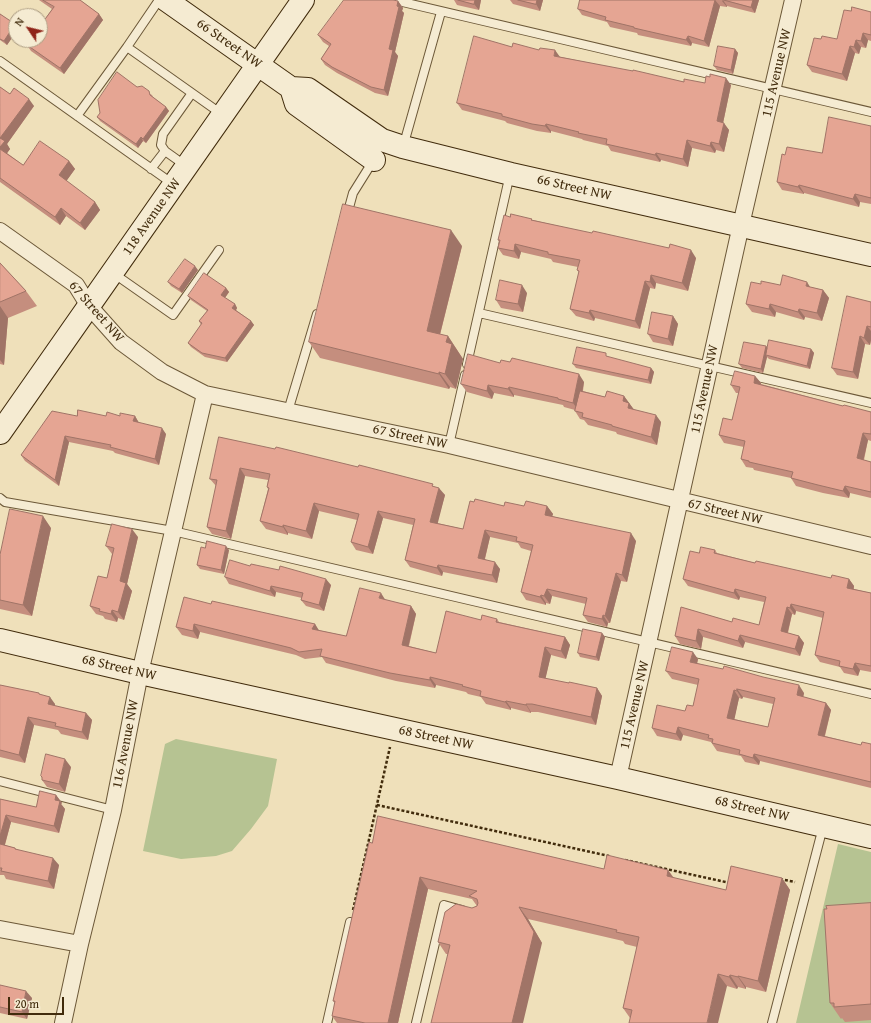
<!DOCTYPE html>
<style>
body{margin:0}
#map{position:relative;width:871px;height:1023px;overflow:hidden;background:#efe0ba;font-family:"Gentium Book Plus",serif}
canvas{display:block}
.north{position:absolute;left:8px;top:8px;width:40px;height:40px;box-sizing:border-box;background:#f5ebd2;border:1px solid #ad9e83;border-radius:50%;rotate:305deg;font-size:11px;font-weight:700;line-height:16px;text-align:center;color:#412b0c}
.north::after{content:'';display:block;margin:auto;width:14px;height:18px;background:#8f2418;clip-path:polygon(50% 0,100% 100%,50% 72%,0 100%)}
.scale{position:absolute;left:8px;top:997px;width:56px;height:18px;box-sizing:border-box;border:2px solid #412b0c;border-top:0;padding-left:5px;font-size:12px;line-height:14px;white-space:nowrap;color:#412b0c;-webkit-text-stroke:3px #f5ebd2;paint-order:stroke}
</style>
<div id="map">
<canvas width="871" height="1023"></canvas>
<div class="north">N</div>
<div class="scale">20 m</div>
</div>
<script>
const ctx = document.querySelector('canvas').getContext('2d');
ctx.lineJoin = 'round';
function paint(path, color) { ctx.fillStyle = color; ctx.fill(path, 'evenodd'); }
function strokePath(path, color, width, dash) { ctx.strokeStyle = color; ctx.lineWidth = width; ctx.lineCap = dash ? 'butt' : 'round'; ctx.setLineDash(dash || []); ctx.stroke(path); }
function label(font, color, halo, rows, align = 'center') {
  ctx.font = font + ' "Gentium Book Plus",serif'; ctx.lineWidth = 3; ctx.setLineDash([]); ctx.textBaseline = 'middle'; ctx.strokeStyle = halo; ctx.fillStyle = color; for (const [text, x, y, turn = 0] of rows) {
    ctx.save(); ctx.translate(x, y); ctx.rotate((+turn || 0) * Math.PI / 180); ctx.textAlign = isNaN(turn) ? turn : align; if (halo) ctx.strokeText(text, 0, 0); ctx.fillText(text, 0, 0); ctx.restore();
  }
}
const green = new Path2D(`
 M 176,739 L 277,759 L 268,806 L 251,829 L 232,851 L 216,856 L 181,859 L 143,851 L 165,744 Z
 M 838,844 L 871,852 L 871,1023 L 796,1023 Z`);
const path = new Path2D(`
 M 377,805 L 609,856
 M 625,860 L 730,883
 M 780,879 L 795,882
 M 353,910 L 390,747`);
const lane = new Path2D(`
 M 394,0 L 871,112
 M 127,47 L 223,115
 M 0,61 L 173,184
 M 77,116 L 127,47 L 159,0
 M 403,147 L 441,12
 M 186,166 L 165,151 L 161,145 L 163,134 L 192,93
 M 151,169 L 165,151
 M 347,215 L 353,193 L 373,161
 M 113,273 L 173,315 L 219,250
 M 479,313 L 871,403
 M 467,364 L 510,174
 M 288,411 L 317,314
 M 449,445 L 465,375
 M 0,498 L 5,502 L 173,531 L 871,694
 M 0,781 L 113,810
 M 327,1023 L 350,922
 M 416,1023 L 444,905 L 462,910
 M 772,1023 L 823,827`);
const street = new Path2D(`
 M 0,231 L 76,285 L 89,306 L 121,342 L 162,372 L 205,394 L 449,445 L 871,546
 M 618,778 L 741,225 L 793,0
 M 0,929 L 80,944
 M 63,1023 L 80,944 L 113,810 L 140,673 L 205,394`);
const secondary = new Path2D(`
 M 166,0 L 291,88 L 308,89 L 382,140 L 403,147 L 511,174 L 871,255
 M 291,88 L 296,104 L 374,160
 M 0,433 L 303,0
 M 0,640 L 140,673 L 618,778 L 871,837`);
const wall = new Path2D(`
 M 39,0 L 80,0 L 99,14 L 103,20 L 64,74 L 31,51 L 27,45 L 52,9 Z
 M 454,0 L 481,0 L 479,10 L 457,5 Z
 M 510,0 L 543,0 L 540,11 L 513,4 Z
 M 580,0 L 759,0 L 755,13 L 727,6 L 727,7 L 720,6 L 709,47 L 692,43 L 691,46 L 638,35 L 637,33 L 610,27 L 607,22 L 582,15 L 578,9 Z
 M 398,1 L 403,8 L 402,11 L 404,13 L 395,52 L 398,56 L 388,96 L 375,93 L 337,73 L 325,65 L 321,59 L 329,46 L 323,42 L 318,35 Z
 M 851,11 L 871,12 L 871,41 L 868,40 L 866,48 L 861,47 L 859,54 L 855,53 L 847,81 L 812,72 L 807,65 L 821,39 L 837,39 Z
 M 0,14 L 16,25 L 16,32 L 7,45 L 0,40 Z
 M 512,47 L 684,82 L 731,85 L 723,123 L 729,130 L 724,152 L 716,150 L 715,153 L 692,148 L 688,167 L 661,160 L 660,162 L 611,151 L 608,146 L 583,140 L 582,139 L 551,131 L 551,133 L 537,131 L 507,123 L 505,121 L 462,110 L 457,103 Z
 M 735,49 L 738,53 L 733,74 L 717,70 L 714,66 Z
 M 0,87 L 10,94 L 34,106 L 7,144 L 10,149 L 7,153 L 23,165 L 69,161 L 75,169 L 66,181 L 95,202 L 100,210 L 85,230 L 66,216 L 60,225 L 0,182 Z
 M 137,87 L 152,95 L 153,97 L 166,107 L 169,111 L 146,143 L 143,141 L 138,148 L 100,121 L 97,117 Z
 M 871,126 L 871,204 L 860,202 L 859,207 L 804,193 L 804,194 L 782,190 L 777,182 L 785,155 L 822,153 Z
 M 510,217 L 533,220 L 696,258 L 688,291 L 656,283 L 655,289 L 650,288 L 640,329 L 595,318 L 594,321 L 576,316 L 570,309 L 579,272 L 577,270 L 578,267 L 553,262 L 551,259 L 521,252 L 519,259 L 503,255 L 498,248 L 499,242 L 498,240 Z
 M 462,246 L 440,335 L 448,336 L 463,359 L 456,389 L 450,387 L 449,389 L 320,358 L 309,342 Z
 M 0,263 L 26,291 L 37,306 L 8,318 L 4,365 L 0,364 Z
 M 198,270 L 182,293 L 171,286 L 168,282 Z
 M 761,284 L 810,287 L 823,290 L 829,298 L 822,321 L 805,317 L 804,320 L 776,312 L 775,317 L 752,312 L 746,304 Z
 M 226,288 L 229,292 L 225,298 L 235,304 L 237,308 L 236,310 L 251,321 L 254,325 L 227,362 L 205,357 L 191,347 L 188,343 L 201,325 L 199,321 L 207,311 L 191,300 L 188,296 Z
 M 527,293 L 523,312 L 501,308 L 496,300 Z
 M 871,302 L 871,340 L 870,345 L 865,344 L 858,379 L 837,375 L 832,368 Z
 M 673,316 L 678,324 L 673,346 L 653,342 L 648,334 Z
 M 766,346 L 768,348 L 811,349 L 814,353 L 810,369 L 769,359 L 767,357 L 763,373 L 742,368 L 739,364 Z
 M 500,363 L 584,382 L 583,391 L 605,397 L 624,396 L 634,410 L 661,422 L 657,445 L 617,434 L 616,432 L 588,425 L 584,420 L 580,419 L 575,411 L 575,410 L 564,407 L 563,405 L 514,395 L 514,397 L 494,393 L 492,399 L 467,392 L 461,384 Z
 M 573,364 L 651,368 L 654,372 L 651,384 L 576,368 Z
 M 755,376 L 761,383 L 761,384 L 843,406 L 871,412 L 871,441 L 868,440 L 864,460 L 871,462 L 871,498 L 850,493 L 849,498 L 823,493 L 796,486 L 791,478 L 754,470 L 753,468 L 746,467 L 741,459 L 744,447 L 724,443 L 719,435 L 732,420 L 739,393 L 736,393 L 731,385 Z
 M 77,416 L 135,416 L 139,423 L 166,434 L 159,465 L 115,453 L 113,451 L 69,442 L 59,486 L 25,461 L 21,455 Z
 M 219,437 L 435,487 L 445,495 L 437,523 L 463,529 L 474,502 L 504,506 L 547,506 L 553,514 L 552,516 L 636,541 L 627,582 L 621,581 L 610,623 L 608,623 L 607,627 L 588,622 L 583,615 L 586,604 L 552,596 L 550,604 L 546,603 L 546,605 L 526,600 L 521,592 L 531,551 L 521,548 L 518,543 L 490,537 L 485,559 L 500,569 L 497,583 L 443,572 L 442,576 L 410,567 L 405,560 L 413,525 L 383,518 L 373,554 L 356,550 L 351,542 L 357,520 L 319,511 L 312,539 L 288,533 L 288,535 L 266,529 L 260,521 L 268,489 L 267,487 L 268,480 L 245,476 L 231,539 L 212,534 L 207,527 L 216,486 L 210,479 Z
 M 51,528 L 32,616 L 0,609 L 0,555 Z
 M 138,537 L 127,584 L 132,591 L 124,620 L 118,618 L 117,622 L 105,619 L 103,616 L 96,614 L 90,606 L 107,578 L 112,554 L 106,546 Z
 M 229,550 L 224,574 L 200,569 L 197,565 Z
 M 715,550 L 717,553 L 755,563 L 831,578 L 849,579 L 854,586 L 854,589 L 871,593 L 871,672 L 860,670 L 858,676 L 844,673 L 840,667 L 820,662 L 815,655 L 823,618 L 796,611 L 795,615 L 792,614 L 788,633 L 799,636 L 804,643 L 800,656 L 745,642 L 743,648 L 703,637 L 701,649 L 680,644 L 675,636 L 681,607 L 732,622 L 759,625 L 764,602 L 740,597 L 739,600 L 688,586 L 683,579 L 699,553 Z
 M 250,566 L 331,585 L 324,611 L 306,606 L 301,600 L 302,598 L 276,592 L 275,597 L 229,584 L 225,577 Z
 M 385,600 L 411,606 L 416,614 L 409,646 L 436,653 L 481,620 L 497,619 L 499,622 L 565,637 L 570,645 L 566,659 L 551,655 L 545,679 L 597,688 L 602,696 L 596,725 L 538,712 L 531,712 L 531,713 L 511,708 L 511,710 L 486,704 L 481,697 L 468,694 L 466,692 L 436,685 L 435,688 L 396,681 L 326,663 L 322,657 L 305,659 L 296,655 L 200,632 L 198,639 L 182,635 L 176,627 L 211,604 L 315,624 L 318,630 L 346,636 Z
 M 602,633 L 605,637 L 599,661 L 580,657 L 578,653 Z
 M 698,659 L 697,663 L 804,693 L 803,697 L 826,703 L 831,710 L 825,736 L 861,745 L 871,744 L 871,788 L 760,761 L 759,765 L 745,762 L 741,756 L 717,751 L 711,742 L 683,735 L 681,741 L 657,736 L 652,728 L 685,711 L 693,706 L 698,685 L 672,679 L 666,671 ZM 743,697 L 773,704 L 768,727 L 734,719 L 739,698 L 742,699 Z
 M 0,685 L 41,695 L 55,704 L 55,706 L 86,713 L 92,720 L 88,740 L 61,734 L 58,730 L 34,725 L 25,763 L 0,757 Z
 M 71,767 L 65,792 L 47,787 L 42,780 L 42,778 L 41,776 Z
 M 56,795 L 62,803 L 61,804 L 65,809 L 59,833 L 11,822 L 5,845 L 15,848 L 16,849 L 59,865 L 54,889 L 6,879 L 4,875 L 0,875 L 0,799 L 36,807 Z
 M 372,843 L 604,869 L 668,870 L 674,878 L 726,890 L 782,878 L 790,890 L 766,992 L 746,987 L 746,989 L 738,987 L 737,989 L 727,986 L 630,1018 L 623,1008 L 637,947 L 625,944 L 623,941 L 528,919 L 542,943 L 448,954 L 446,954 L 438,942 L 472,908 L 477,906 L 472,899 L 428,889 L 398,1023 L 337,1023 L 332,1016 L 335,1003 L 333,1001 Z
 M 871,903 L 871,1020 L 845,1022 L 842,1018 L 841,1019 L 830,1003 Z
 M 0,985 L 32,998 L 27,1019 L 0,1013 Z`);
const shadedWall = new Path2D(`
 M 475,0 L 481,0 L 479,10 L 474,4 Z
 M 537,0 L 543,0 L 540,11 L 536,4 Z
 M 715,0 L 720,6 L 709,47 L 704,41 Z
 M 723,0 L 727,6 L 727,7 L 722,1 Z
 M 753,0 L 759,0 L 755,13 L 751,7 Z
 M 398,1 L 403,8 L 402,11 L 404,13 L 395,52 L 398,56 L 388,96 L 384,90 L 389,49 Z
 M 99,14 L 103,20 L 64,74 L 60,68 Z
 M 15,24 L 16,32 L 7,45 L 4,41 Z
 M 863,33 L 868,40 L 866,48 L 861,41 Z
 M 688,36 L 692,43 L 691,46 L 686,40 Z
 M 856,40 L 861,47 L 859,54 L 854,47 Z
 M 850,46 L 855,53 L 847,81 L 842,74 Z
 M 735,49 L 738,53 L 733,74 L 731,70 Z
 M 555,50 L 560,57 L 554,56 Z
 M 726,78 L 731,85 L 722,128 L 717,121 Z
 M 29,99 L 34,106 L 7,144 L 10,149 L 5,156 L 0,149 L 0,138 Z
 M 166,107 L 169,111 L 146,143 L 143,139 Z
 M 724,123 L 729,130 L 724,152 L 719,144 Z
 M 546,124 L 551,131 L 551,133 L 545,126 Z
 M 141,137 L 143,141 L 138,148 L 136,144 Z
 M 687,140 L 692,148 L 688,167 L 683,159 Z
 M 711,142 L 716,150 L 715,153 L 710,146 Z
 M 656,153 L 661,160 L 660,162 L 655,155 Z
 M 69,161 L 75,169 L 65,183 L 59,175 Z
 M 799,185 L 804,193 L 804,194 L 798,187 Z
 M 855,194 L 860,202 L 859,207 L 853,199 Z
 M 95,202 L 100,210 L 85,230 L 80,223 Z
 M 61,208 L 66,216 L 60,225 L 55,217 Z
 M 451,230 L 462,246 L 437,346 L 427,331 Z
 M 515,244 L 521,252 L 519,259 L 514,251 Z
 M 691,250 L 696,258 L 688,291 L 682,283 Z
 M 195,266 L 198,270 L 182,293 L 179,289 Z
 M 651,275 L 656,283 L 655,289 L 650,282 Z
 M 645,281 L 650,288 L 640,329 L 635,321 Z
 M 807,282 L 812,290 L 806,286 Z
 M 522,285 L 527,293 L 523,312 L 518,304 Z
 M 226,288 L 229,292 L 224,299 L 221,295 Z
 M 823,290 L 829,298 L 822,321 L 817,313 Z
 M 235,304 L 237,308 L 235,312 L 232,308 Z
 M 770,304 L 776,312 L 775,317 L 769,309 Z
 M 0,306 L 8,318 L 4,365 L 0,360 Z
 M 799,309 L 805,317 L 804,320 L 798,312 Z
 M 590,310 L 595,318 L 594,321 L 589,313 Z
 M 673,316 L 678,324 L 673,346 L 668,339 Z
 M 251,321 L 254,325 L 227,362 L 225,358 Z
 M 867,326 L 871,331 L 871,340 L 870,345 L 864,338 Z
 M 448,336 L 463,359 L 456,389 L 445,374 L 446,342 Z
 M 860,336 L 865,344 L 858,379 L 853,372 Z
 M 766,346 L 769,350 L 766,355 L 767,357 L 763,373 L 761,369 Z
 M 811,349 L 814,353 L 810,369 L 807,366 Z
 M 651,368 L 654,372 L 651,384 L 648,380 Z
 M 439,372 L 450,387 L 449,389 L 439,374 Z
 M 579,374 L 584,382 L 579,411 L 573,403 Z
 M 755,376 L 761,383 L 759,390 L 754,383 Z
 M 488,385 L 494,393 L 492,399 L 487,391 Z
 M 509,387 L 514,395 L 514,397 L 508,389 Z
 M 624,396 L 635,411 L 633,416 L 623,401 Z
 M 656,415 L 661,422 L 657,445 L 651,437 Z
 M 135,416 L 139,423 L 133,421 Z
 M 162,428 L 166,434 L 159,465 L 155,459 Z
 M 863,433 L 868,440 L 862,466 L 857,458 Z
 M 65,436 L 69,442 L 59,486 L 55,480 Z
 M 240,468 L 245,476 L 231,539 L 226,531 Z
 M 845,486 L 850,493 L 849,498 L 843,491 Z
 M 439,488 L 445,495 L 436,530 L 430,522 Z
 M 314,503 L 319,511 L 312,539 L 306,531 Z
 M 547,506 L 553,514 L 550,523 L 545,515 Z
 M 378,511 L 383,518 L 373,554 L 368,547 Z
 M 43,516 L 51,528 L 32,616 L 23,605 Z
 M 283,525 L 288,533 L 288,535 L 283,527 Z
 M 132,529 L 138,537 L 127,584 L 132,591 L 124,620 L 118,612 L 120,581 Z
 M 485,530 L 490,537 L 483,566 L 478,558 Z
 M 631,533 L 636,541 L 627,582 L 622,575 Z
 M 226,546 L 229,550 L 224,574 L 221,570 Z
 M 495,562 L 500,569 L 497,583 L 492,575 Z
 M 438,565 L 443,572 L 442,576 L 437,568 Z
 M 616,573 L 621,581 L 610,623 L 605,616 Z
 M 326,579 L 331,585 L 324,611 L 319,605 Z
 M 849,579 L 854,586 L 852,595 L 847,588 Z
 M 271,586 L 276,592 L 275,597 L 270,591 Z
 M 547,589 L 552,596 L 550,604 L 544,596 Z
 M 735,589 L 740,597 L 739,600 L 734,593 Z
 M 381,593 L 386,601 L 379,598 Z
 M 541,595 L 546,603 L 546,605 L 540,597 Z
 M 791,604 L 796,611 L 795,615 L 790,608 Z
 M 411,606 L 416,614 L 407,652 L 402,645 Z
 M 787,607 L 792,614 L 786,639 L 781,631 Z
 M 112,610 L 118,618 L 117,622 L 111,614 Z
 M 603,615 L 608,623 L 607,627 L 602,619 Z
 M 194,624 L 200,632 L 198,639 L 193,631 Z
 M 315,624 L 320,632 L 312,629 Z
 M 698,629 L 703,637 L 701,649 L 696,641 Z
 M 602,633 L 605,637 L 599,661 L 596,657 Z
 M 740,635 L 745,642 L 743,648 L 738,641 Z
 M 799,636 L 804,643 L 800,656 L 795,649 Z
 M 565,637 L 570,645 L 566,659 L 561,651 Z
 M 545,647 L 551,655 L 544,685 L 539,677 Z
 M 693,652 L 698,659 L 696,669 L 690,662 Z
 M 855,663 L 860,670 L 858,676 L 853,669 Z
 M 430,677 L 436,685 L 435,688 L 430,680 Z
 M 799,685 L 804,693 L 802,703 L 797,695 Z
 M 597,688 L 602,696 L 596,725 L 591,717 Z
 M 737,689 L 743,697 L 742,699 L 737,691 Z
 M 734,690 L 739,698 L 733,726 L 727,718 Z
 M 50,697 L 55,704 L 54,712 L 48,704 Z
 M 506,701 L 511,708 L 511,710 L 505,702 Z
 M 826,703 L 831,710 L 823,742 L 818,735 Z
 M 526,704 L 531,712 L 531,713 L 526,705 Z
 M 86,713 L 92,720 L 88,740 L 82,732 Z
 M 28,717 L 34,725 L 25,763 L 19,755 Z
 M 678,727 L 683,735 L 681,741 L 676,734 Z
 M 754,754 L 760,761 L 759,765 L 753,758 Z
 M 65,759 L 71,767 L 65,792 L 59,784 Z
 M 56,795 L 62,803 L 61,804 L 65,809 L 59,833 L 54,826 L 55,800 Z
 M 6,815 L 11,822 L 3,851 L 0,847 L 0,836 Z
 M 53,858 L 59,865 L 54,889 L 48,881 Z
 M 668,870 L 676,882 L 667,876 Z
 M 420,877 L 428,889 L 398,1023 L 388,1023 Z
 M 782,878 L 790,890 L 766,992 L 758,981 Z
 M 519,907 L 528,919 L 542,943 L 523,1023 L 512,1023 Z
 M 718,974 L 727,986 L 718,1023 L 707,1023 Z
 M 730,975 L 738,987 L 737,989 L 729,977 Z
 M 738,976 L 746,987 L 746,989 L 738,977 Z
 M 26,991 L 32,998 L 27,1019 L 22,1012 Z`);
const building = new Path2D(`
 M 43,0 L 80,0 L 99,14 L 60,68 L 27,45 L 30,40 L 40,40 L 40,26 L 54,7 Z
 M 344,0 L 393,0 L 398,1 L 397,6 L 399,7 L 389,49 L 393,50 L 384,90 L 371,87 L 332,67 L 321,59 L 331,44 L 318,35 Z
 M 458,0 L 475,0 L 474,4 Z
 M 518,0 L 537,0 L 536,4 Z
 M 580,0 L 715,0 L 704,41 L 688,36 L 686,40 L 634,28 L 634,27 L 605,20 L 606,17 L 578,9 Z
 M 724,0 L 753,0 L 751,7 Z
 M 852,7 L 871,12 L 871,35 L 863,33 L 861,41 L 856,40 L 854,47 L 850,46 L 842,74 L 807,65 L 814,38 L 821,39 L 822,36 L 837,39 L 844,10 L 851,11 Z
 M 0,14 L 15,24 L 4,41 L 0,39 Z
 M 474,36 L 512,47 L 513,43 L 539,50 L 540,48 L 555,50 L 554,56 L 633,71 L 633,70 L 684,82 L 684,79 L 705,83 L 706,76 L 710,77 L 710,74 L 726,78 L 717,121 L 724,123 L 719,144 L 711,142 L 710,146 L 687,140 L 683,159 L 656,153 L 655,155 L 606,144 L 607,139 L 578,133 L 579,132 L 546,124 L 545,126 L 532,124 L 502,116 L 502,114 L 457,103 Z
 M 718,46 L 735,49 L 731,70 L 714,66 Z
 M 117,72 L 137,87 L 142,86 L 149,91 L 150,95 L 166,107 L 143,139 L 141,137 L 136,144 L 97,117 L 100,113 L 98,100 Z
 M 0,87 L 10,94 L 14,88 L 29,99 L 0,138 Z
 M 829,117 L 871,126 L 871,198 L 855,194 L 853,199 L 799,185 L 798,187 L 777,182 L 782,154 L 785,155 L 787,147 L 822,153 Z
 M 0,138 L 5,141 L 0,147 Z
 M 40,141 L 69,161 L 59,175 L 95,202 L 80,223 L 61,208 L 55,217 L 0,178 L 0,149 L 23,165 Z
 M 343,204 L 451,230 L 427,331 L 448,336 L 446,342 L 452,344 L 445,374 L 439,372 L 439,374 L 309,342 Z
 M 511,214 L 532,219 L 531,220 L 592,233 L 593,231 L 669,248 L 670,244 L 691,250 L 682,283 L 651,275 L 650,282 L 645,281 L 635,321 L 590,310 L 589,313 L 570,309 L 579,271 L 577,270 L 580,260 L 548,254 L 548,252 L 515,244 L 514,251 L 498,248 L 500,240 L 498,240 L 504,215 L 510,217 Z
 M 185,259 L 195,266 L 179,289 L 168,282 Z
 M 0,263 L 26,291 L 0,302 Z
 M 204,273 L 226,288 L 221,295 L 235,304 L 232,308 L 251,321 L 225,358 L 202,353 L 188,343 L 202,323 L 199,321 L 208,310 L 188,296 Z
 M 783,275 L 807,282 L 806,286 L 823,290 L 817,313 L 799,309 L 798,312 L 770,304 L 769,309 L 746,304 L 751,282 L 761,284 L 761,281 L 780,285 Z
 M 500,280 L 522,285 L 518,304 L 496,300 Z
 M 847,296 L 871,302 L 871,327 L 867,326 L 864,338 L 860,336 L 853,372 L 832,368 Z
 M 652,312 L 673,316 L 668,339 L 648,334 Z
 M 769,340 L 811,349 L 807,366 L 766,355 Z
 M 744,342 L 766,346 L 761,369 L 739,364 Z
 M 577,347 L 606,353 L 606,356 L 651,368 L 648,380 L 573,364 Z
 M 468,354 L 500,363 L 501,360 L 510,362 L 512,358 L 579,374 L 573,403 L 558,399 L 558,398 L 509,387 L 508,389 L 488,385 L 487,391 L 461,384 Z
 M 735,371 L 755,376 L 754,383 L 843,406 L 844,405 L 871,412 L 871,434 L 863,433 L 857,458 L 871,462 L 871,492 L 845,486 L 843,491 L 818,485 L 791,478 L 793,472 L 749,462 L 749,461 L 741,459 L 745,441 L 719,435 L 723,418 L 732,420 L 740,387 L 731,385 Z
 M 580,391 L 605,397 L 607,391 L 624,396 L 623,401 L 629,403 L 628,408 L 656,415 L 651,437 L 612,426 L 612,425 L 582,417 L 583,413 L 575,411 Z
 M 78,410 L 106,416 L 107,412 L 120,416 L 120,413 L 135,416 L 133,421 L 162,428 L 155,459 L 110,447 L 111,445 L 65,436 L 55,480 L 21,455 L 52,411 L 77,416 Z
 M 219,437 L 275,449 L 276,447 L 358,467 L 359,465 L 433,484 L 432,486 L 439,488 L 430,522 L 463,529 L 470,501 L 474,502 L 475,499 L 504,506 L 505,502 L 524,506 L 526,501 L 547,506 L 545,515 L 631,533 L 622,575 L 616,573 L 605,616 L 603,615 L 602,619 L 583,615 L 587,598 L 547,589 L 544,596 L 541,595 L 540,597 L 521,592 L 533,545 L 516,541 L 517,537 L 485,530 L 478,558 L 495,562 L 492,575 L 438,565 L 437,568 L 405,560 L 415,519 L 378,511 L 368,547 L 351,542 L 359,514 L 314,503 L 306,531 L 283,525 L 283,527 L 260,521 L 269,488 L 267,487 L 270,474 L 240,468 L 226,531 L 207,527 L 217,480 L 210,479 Z
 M 10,509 L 43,516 L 23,605 L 0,600 L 0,555 Z
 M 112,524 L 132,529 L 120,581 L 126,583 L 118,612 L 112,610 L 111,614 L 99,611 L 100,609 L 90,606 L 98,576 L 107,578 L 114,548 L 106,546 Z
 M 207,541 L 226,546 L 221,570 L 197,565 L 201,547 L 205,548 Z
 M 701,547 L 715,550 L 714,553 L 755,563 L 756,561 L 774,565 L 831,578 L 832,575 L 849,579 L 847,588 L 871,593 L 871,666 L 855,663 L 853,669 L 839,666 L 840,661 L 815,655 L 824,612 L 791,604 L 790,608 L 787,607 L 781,631 L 799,636 L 795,649 L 740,635 L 738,641 L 698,629 L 696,641 L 675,636 L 681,607 L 732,622 L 733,618 L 759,625 L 766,597 L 735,589 L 734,593 L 683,579 L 690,551 L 699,553 Z
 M 230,560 L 250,566 L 251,564 L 279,570 L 280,566 L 326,579 L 319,605 L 301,600 L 303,593 L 271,586 L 270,591 L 225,577 Z
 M 360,588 L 381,593 L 379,598 L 411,606 L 402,645 L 436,653 L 446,611 L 481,620 L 482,615 L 497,619 L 496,622 L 565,637 L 561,651 L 545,647 L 539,677 L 569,683 L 569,682 L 597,688 L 591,717 L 532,704 L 526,704 L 526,705 L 506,701 L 505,702 L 480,696 L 481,691 L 462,686 L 463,685 L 430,677 L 430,680 L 390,673 L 320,656 L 322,649 L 299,652 L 291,648 L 194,624 L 193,631 L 176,627 L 184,597 L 211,604 L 212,601 L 315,624 L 312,629 L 346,636 Z
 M 583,629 L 602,633 L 596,657 L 578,653 Z
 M 672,647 L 693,652 L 690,662 L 723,669 L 724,666 L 763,677 L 799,685 L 797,695 L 826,703 L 818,735 L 861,745 L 862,742 L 871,744 L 871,782 L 754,754 L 753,758 L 739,754 L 740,750 L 712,743 L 713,739 L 708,738 L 709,735 L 678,727 L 676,734 L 652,728 L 657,705 L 685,711 L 687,705 L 693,706 L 699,679 L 666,671 ZM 737,689 L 775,698 L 768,727 L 727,718 L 734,690 L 737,691 Z
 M 0,685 L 39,693 L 39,694 L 50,697 L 48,704 L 86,713 L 82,732 L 55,726 L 56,723 L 28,717 L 19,755 L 0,750 Z
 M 46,754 L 65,759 L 59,784 L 42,780 L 42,777 L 41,776 Z
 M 40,791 L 56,795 L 55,800 L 60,801 L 54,826 L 6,815 L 0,836 L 0,799 L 36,807 Z
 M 378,816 L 604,869 L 607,855 L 668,870 L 667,876 L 726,890 L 731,866 L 782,878 L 758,981 L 738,976 L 738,977 L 730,975 L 729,977 L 718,974 L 707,1023 L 629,1023 L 632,1010 L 623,1008 L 639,937 L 616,932 L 617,930 L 519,907 L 534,932 L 512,1023 L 431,1023 L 450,945 L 438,942 L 445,912 L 456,904 L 472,908 L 477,906 L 478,903 L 477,899 L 469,896 L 477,891 L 420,877 L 388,1023 L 365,1023 L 332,1016 L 335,1001 L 333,1001 L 369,842 L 372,843 Z
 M 0,844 L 15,848 L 15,849 L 53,858 L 48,881 L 1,871 L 2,868 L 0,868 Z
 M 871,903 L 871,1004 L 834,1007 L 834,1003 L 830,1003 L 824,909 L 827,909 L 826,906 Z
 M 0,985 L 26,991 L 22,1012 L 0,1007 Z`);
const streetNames = [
 ["66 Street NW",229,44,35],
 ["115 Avenue NW",777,73,-77],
 ["66 Street NW",574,188,13],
 ["118 Avenue NW",152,217,-55],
 ["67 Street NW",96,312,49],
 ["115 Avenue NW",705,389,-78],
 ["67 Street NW",410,437,12],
 ["67 Street NW",725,512,13],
 ["68 Street NW",119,668,13],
 ["115 Avenue NW",635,705,-77],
 ["68 Street NW",436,738,12],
 ["116 Avenue NW",126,744,-79],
 ["68 Street NW",752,809,13]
];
paint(green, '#b6c392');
strokePath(lane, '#6c5838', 10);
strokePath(street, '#6c5838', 18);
strokePath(secondary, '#412b0c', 24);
strokePath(path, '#412b0c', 2.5, [3, 2]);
strokePath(lane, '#f5ebd2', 8);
strokePath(street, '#f5ebd2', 16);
strokePath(secondary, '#f5ebd2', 22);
paint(wall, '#c58e7e');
paint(shadedWall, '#a07467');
paint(building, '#e5a593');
strokePath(building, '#a07467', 1);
label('14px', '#412b0c', '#f5ebd2', streetNames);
</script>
